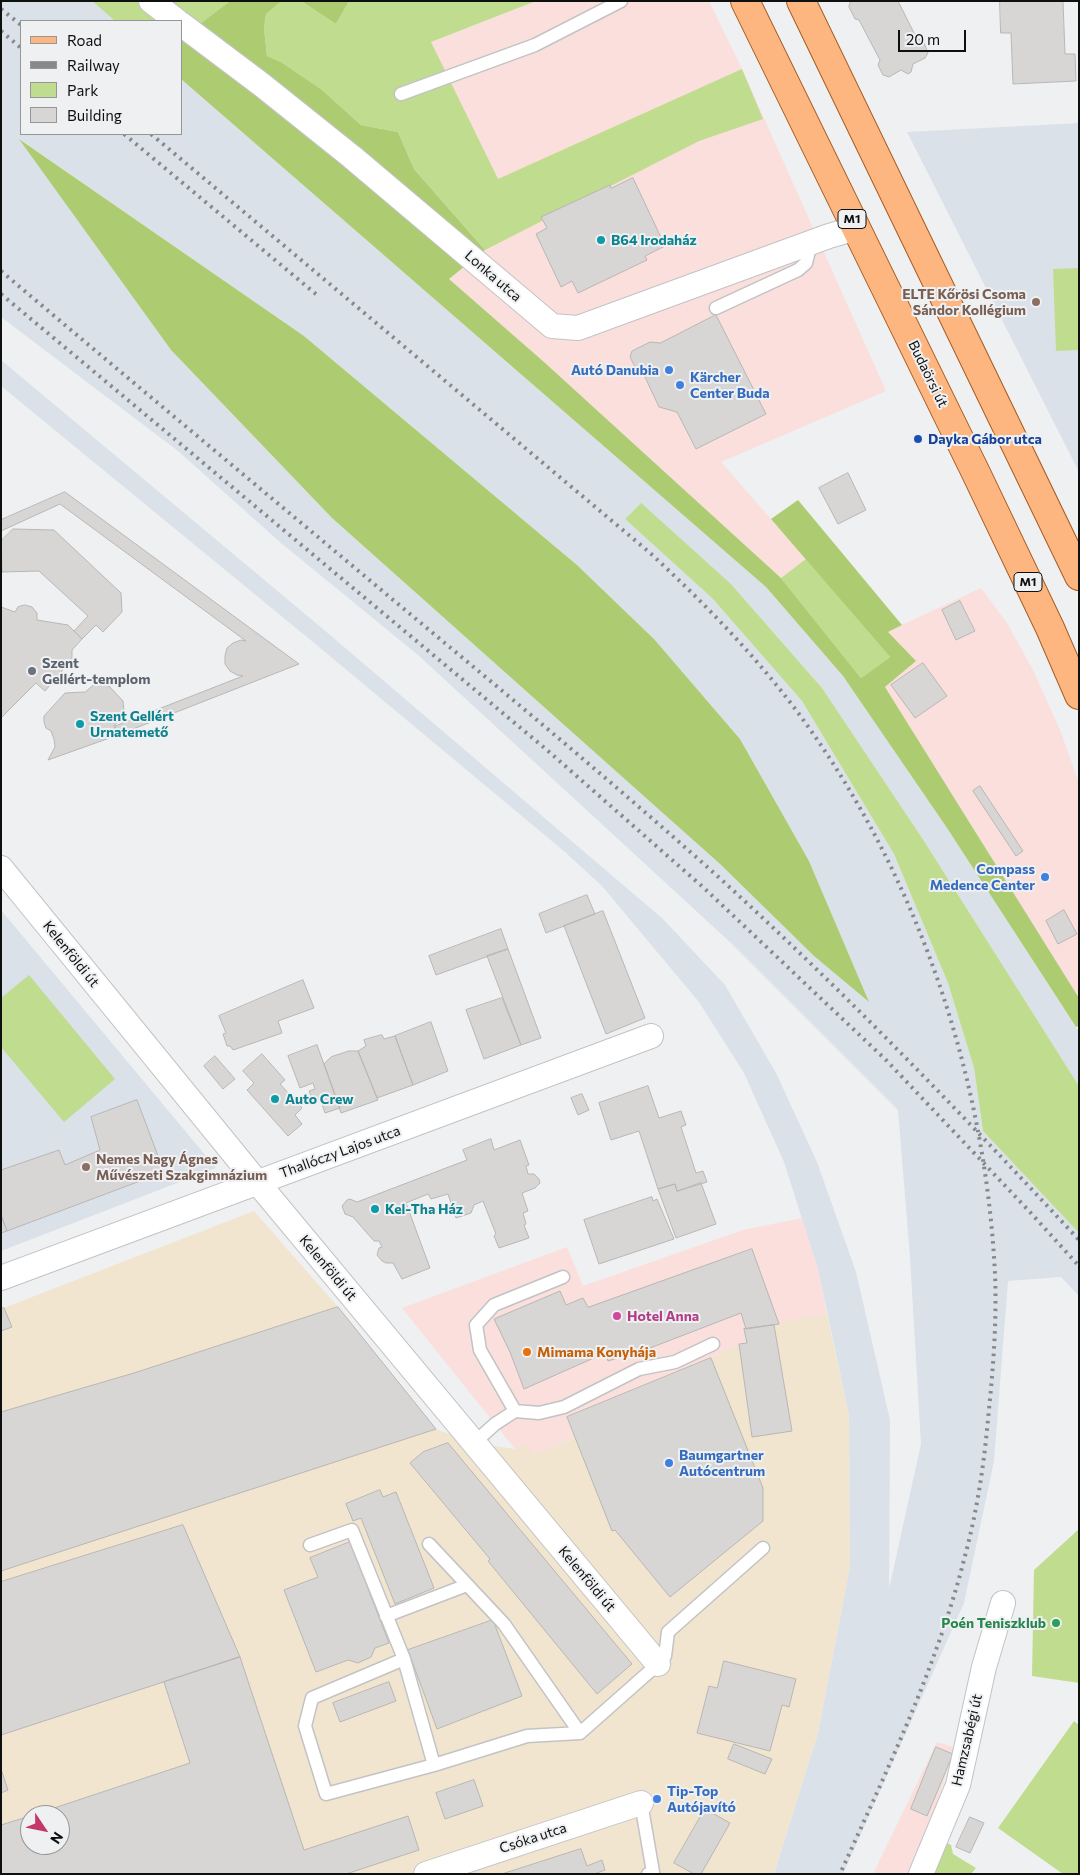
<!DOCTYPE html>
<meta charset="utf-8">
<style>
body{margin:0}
#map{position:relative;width:1080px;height:1875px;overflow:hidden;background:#eff0f2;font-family:Commissioner,sans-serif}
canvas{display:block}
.frame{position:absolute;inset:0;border:2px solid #0e0f0f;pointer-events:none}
.legend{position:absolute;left:20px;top:20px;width:162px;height:115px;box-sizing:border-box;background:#eff0f2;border:1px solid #959697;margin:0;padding:6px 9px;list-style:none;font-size:15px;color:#0e0f0f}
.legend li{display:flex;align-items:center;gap:10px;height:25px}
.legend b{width:25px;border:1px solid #959697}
.north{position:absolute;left:20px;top:1805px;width:50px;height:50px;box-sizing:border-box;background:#eff0f2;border:1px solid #959697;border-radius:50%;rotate:124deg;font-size:14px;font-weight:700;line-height:20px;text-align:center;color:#0e0f0f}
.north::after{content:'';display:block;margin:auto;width:18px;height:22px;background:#c43767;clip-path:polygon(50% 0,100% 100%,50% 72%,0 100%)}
.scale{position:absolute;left:898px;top:30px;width:68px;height:22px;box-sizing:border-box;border:2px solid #0e0f0f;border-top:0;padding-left:6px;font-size:15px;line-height:18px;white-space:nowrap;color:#0e0f0f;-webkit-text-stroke:4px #eff0f2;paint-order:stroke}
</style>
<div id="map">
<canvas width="1080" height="1875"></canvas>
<div class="frame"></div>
<ul class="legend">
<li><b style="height:6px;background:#fdb680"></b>Road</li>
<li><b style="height:6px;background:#878889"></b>Railway</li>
<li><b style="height:14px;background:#c0dc8e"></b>Park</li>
<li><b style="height:14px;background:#d8d6d5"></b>Building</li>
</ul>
<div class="north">N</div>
<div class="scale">20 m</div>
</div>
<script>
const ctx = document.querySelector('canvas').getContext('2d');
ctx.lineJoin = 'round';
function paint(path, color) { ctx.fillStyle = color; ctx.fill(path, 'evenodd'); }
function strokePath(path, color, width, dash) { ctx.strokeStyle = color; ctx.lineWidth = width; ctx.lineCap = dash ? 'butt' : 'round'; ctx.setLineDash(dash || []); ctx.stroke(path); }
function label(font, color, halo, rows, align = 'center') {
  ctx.font = font + ' Commissioner,sans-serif'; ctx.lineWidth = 4; ctx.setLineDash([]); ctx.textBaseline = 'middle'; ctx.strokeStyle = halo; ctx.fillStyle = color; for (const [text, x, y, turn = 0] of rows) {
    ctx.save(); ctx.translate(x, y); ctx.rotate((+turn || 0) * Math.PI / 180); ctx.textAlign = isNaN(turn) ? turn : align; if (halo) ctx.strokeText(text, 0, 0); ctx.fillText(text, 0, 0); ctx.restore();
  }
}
const commercial = new Path2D(`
 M 536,1 L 709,1 L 742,69 L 886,391 L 721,462 L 806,559 L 781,578 L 544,362 L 449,279 L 485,250 L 431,42 Z
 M 981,588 L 1007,623 L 1033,670 L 1060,730 L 1079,783 L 1079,998 L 885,687 L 916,661 L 887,632 Z
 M 802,1218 L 818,1269 L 827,1314 L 774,1325 L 747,1343 L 739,1344 L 711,1358 L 567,1417 L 575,1438 L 533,1454 L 515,1449 L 402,1308 L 567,1247 L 583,1286 L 743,1230 Z
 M 937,1742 L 953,1747 L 953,1754 L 935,1808 L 907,1874 L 873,1874 Z`);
const industrial = new Path2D(`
 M 254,1211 L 338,1307 L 436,1429 L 474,1443 L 515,1449 L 524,1443 L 533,1454 L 575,1438 L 567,1417 L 711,1358 L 739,1344 L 746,1343 L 744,1329 L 827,1314 L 849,1415 L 850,1567 L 818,1733 L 774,1874 L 1,1874 L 1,1309 ZM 30,1815 L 60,1815 L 60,1845 L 30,1845 Z`);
const built = new Path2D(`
 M 1,1 L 92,1 L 115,21 L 21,21 L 21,134 L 181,134 L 181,79 L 766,587 L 843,676 L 947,828 L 1079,1032 L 1079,1086 L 924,841 L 822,688 L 731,584 L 640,504 L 625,519 L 712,598 L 802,701 L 894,854 L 948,983 L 974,1068 L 983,1131 L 1079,1233 L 1079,1296 L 1061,1277 L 1008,1281 L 994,1461 L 964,1603 L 843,1874 L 774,1874 L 818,1733 L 850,1567 L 849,1415 L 818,1269 L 784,1162 L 744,1073 L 699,1002 L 602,886 L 565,852 L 313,642 L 1,386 L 1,360 L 323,629 L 663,919 L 725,985 L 776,1073 L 817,1162 L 856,1272 L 890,1420 L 889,1589 L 921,1444 L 910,1257 L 898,1110 L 731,943 L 418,655 L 281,543 L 178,451 L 1,317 ZM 21,140 L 304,336 L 577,565 L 654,639 L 740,739 L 809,861 L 868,1001 L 814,956 L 720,864 L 332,518 L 171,350 Z
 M 1079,123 L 1079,472 L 907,132 Z
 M 1,910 L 216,1168 L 1,1251 Z`);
const green = new Path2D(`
 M 92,1 L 230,1 L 181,38 L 181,21 L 115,21 Z
 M 282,1 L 301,1 L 336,24 L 349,1 L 536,1 L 431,42 L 498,179 L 742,69 L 763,119 L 699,141 L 485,250 L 414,169 L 398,132 L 361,125 L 321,89 L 281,62 L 267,56 L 264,28 L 266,14 Z
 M 1079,268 L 1079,350 L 1056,351 L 1053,269 Z
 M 641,503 L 731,584 L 822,688 L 924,841 L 1079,1086 L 1079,1233 L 983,1131 L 974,1068 L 948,983 L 894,854 L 802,701 L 712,598 L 625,519 Z
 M 806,559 L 890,657 L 861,678 L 781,578 Z
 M 29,975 L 115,1079 L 64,1122 L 1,1047 L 1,998 Z
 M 1079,1529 L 1079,1683 L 1032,1676 L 1034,1570 Z
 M 1074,1721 L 1079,1725 L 1079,1874 L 1063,1874 L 998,1828 Z
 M 943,1841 L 951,1845 L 953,1854 L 976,1868 L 971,1874 L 928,1874 Z`);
const forest = new Path2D(`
 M 230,1 L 282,1 L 266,14 L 264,28 L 267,56 L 281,62 L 321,89 L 361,125 L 398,132 L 414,169 L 485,250 L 449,279 L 544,362 L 781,578 L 861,678 L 890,657 L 771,519 L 798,500 L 902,625 L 888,632 L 916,661 L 885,687 L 1079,998 L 1079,1026 L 1076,1027 L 947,828 L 843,676 L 766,587 L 181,79 L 181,38 Z
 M 301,1 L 349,1 L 336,24 Z
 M 19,139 L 304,336 L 577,565 L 654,639 L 740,739 L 809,861 L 869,1002 L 814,956 L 720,864 L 332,518 L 171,350 Z`);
const building = new Path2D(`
 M 851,1 L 898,1 L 917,39 L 923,40 L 928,53 L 925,58 L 913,64 L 911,72 L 908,74 L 901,70 L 889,77 L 883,75 L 878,65 L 880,60 L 859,20 L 855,19 L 849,7 Z
 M 1000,1 L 1063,1 L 1065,54 L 1075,54 L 1076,81 L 1013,84 L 1011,33 L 1001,33 Z
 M 633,178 L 665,246 L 645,256 L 647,260 L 578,293 L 572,281 L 561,287 L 536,234 L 547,228 L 541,217 L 610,185 L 611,188 Z
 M 716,315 L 766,414 L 696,449 L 677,412 L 659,407 L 645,377 L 639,375 L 630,357 L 632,351 L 650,342 L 660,343 Z
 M 848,473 L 866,510 L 838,524 L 819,488 Z
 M 65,492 L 250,628 L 299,664 L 118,735 L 115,726 L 243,676 L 237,675 L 230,671 L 225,664 L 225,656 L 227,648 L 233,643 L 241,640 L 246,641 L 60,504 L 1,531 L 1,520 Z
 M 13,529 L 54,530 L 121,593 L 122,612 L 103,632 L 96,625 L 82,639 L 74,631 L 88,616 L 39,571 L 2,572 L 1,541 Z
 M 960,601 L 975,631 L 956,640 L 942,610 Z
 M 25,605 L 32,607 L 37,613 L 37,620 L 68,625 L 82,639 L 72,650 L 72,659 L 45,691 L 36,683 L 1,718 L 1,607 L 15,612 L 18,607 Z
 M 923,663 L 947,696 L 915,718 L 891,685 Z
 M 95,684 L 109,686 L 123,701 L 124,711 L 122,717 L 114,726 L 118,735 L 48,760 L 55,747 L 54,739 L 51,731 L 46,728 L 44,722 L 44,716 L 65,693 L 85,692 Z
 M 980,786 L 1023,851 L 1016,856 L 973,791 Z
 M 587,895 L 595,914 L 546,933 L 539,914 Z
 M 1064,910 L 1077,934 L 1058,944 L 1046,921 Z
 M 603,911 L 645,1018 L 606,1034 L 564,926 Z
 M 501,929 L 508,949 L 436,975 L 429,956 Z
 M 508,949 L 541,1038 L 521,1045 L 487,956 Z
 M 303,980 L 314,1008 L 278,1021 L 282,1033 L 233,1050 L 230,1046 L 227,1046 L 223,1034 L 226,1033 L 219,1016 Z
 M 502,998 L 521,1045 L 484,1059 L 466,1010 Z
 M 431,1022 L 448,1071 L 413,1085 L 395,1036 Z
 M 382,1035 L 384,1039 L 395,1036 L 413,1085 L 377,1098 L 358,1051 L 366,1046 L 364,1040 Z
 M 317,1045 L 340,1108 L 325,1113 L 320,1098 L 313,1101 L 309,1091 L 315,1089 L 313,1083 L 300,1088 L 288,1056 Z
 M 349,1051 L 358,1051 L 378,1100 L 341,1113 L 324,1064 L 331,1057 Z
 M 262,1054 L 285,1080 L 280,1084 L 302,1108 L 295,1115 L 302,1124 L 288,1136 L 247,1090 L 254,1083 L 243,1071 Z
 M 215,1056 L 235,1079 L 223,1089 L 204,1066 Z
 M 648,1086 L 659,1118 L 681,1111 L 686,1125 L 681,1127 L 696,1173 L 703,1171 L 707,1182 L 677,1191 L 675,1184 L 658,1189 L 639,1131 L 611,1140 L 599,1103 Z
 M 582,1094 L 589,1110 L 578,1115 L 571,1098 Z
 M 137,1100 L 164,1172 L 7,1231 L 1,1215 L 1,1170 L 59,1150 L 65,1165 L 100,1150 L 91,1117 Z
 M 491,1139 L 494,1150 L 520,1140 L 529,1165 L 526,1166 L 528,1174 L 534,1174 L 539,1179 L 540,1183 L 535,1188 L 522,1193 L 528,1211 L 523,1213 L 526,1224 L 524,1225 L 529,1238 L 499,1248 L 494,1236 L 496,1234 L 483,1201 L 474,1205 L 471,1213 L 456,1218 L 448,1194 L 431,1199 L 428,1194 L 406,1203 L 430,1268 L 402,1279 L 393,1263 L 386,1263 L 382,1261 L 377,1255 L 379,1248 L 382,1247 L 379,1241 L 374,1241 L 353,1217 L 345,1214 L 342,1206 L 347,1200 L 350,1199 L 357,1202 L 467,1160 L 463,1150 Z
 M 701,1183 L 716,1224 L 676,1238 L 658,1189 L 675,1184 L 677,1191 Z
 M 652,1197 L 653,1201 L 657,1199 L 674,1239 L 599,1264 L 584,1220 Z
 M 1,1215 L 7,1231 L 1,1233 Z
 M 752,1249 L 779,1324 L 746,1329 L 741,1313 L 624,1358 L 624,1356 L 608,1361 L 605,1353 L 524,1389 L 510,1352 L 494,1319 L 560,1291 L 566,1305 L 583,1298 L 588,1307 Z
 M 338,1307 L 436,1429 L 1,1571 L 1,1412 L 134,1373 Z
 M 4,1308 L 12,1327 L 1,1331 L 1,1309 Z
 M 774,1325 L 792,1431 L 752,1437 L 739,1344 L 747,1343 L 744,1329 Z
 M 711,1358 L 763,1488 L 763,1521 L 670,1597 L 615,1530 L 612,1531 L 567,1417 Z
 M 448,1443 L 632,1664 L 597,1694 L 488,1561 L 490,1559 L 410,1463 L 423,1452 Z
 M 380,1490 L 383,1497 L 396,1492 L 434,1588 L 395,1604 L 361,1518 L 353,1521 L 346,1504 Z
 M 183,1525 L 240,1657 L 1,1735 L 1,1582 Z
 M 350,1542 L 389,1643 L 375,1648 L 371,1657 L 358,1663 L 348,1660 L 316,1672 L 284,1590 L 318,1577 L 310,1558 Z
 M 493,1620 L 522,1696 L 437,1729 L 408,1650 Z
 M 240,1657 L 304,1850 L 408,1816 L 419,1850 L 346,1874 L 1,1874 L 1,1825 L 30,1816 L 30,1845 L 60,1845 L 60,1815 L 33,1815 L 190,1763 L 164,1682 Z
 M 724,1661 L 796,1679 L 789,1707 L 782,1705 L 770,1751 L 697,1733 L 709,1686 L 717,1688 Z
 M 389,1682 L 396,1701 L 340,1722 L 333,1703 Z
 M 734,1744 L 772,1759 L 765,1774 L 728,1759 Z
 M 936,1747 L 953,1754 L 927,1816 L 911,1809 Z
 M 1,1769 L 8,1790 L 1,1793 Z
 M 474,1780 L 483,1806 L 445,1819 L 436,1793 Z
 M 705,1809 L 730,1823 L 701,1874 L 694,1874 L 674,1863 Z
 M 970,1817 L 984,1823 L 970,1853 L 956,1847 Z
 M 581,1849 L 587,1866 L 602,1860 L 605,1870 L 594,1874 L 502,1874 Z`);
const service = new Path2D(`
 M 401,94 L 535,45 L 621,1
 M 716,308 L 798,270 L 806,263 L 811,243
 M 515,1411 L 480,1350 L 476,1325 L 494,1305 L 563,1277
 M 474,1443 L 495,1424 L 515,1411 L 539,1413 L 564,1407 L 639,1369 L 675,1362 L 713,1344
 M 429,1544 L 504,1624 L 580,1733
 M 310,1545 L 352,1530 L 404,1659
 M 386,1616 L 467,1585
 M 434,1765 L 404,1659 L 312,1698 L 305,1726 L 326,1794 L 434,1765 L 527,1736 L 580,1733 L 658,1664 L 665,1656 L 668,1632 L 763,1548
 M 641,1803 L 653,1872 L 648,1874`);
const minor = new Path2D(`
 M 151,1 L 177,21
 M 181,24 L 262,85 L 352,157 L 552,326 L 578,328 L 829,236 L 857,228
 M 1,868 L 257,1182 L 658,1664
 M 1,1278 L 651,1036
 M 426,1874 L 641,1803
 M 921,1874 L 958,1785 L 984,1667 L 1003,1603`);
const primary = new Path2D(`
 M 745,1 L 975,471 L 1050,628 L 1079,695
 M 801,1 L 1079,576`);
const rail = new Path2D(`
 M 1,9 L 21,25
 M 1,31 L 21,48
 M 124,134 L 317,295
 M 151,134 L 649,552 C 701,600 750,650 793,706 C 915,868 985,1072 995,1274 C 997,1322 993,1371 988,1419 C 984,1465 977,1511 965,1556 C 937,1667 887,1770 840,1874
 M 1,271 C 131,381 262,490 392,599 C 500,689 609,779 714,873 C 842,989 961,1113 1079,1240
 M 1,294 L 547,750 L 704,888 L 886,1060 L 1029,1211 L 1079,1266`);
const markers = [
 [601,240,5,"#0f9aa8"],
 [1036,302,5,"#8d6e63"],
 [669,370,5,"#3f7fe0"],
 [680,385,5,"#3f7fe0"],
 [918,439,5,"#1a4fb4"],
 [32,671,5,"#6b7280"],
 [80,724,5,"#0f9aa8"],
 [1045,877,5,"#3f7fe0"],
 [275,1099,5,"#0f9aa8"],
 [86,1167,5,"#8d6e63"],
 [375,1209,5,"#0f9aa8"],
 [617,1316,5,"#d1479c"],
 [527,1352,5,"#e8710a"],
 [669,1463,5,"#3f7fe0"],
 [1056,1623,5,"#2e9e5b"],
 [657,1799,5,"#3f7fe0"]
];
const shields = [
 [852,219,28],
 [1028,582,28]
];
const shieldNames = [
 ["M1",852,219],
 ["M1",1028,582]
];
const cultureNames = [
 ["B64 Irodaház",611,240],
 ["Szent Gellért",90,716],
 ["Urnatemető",90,732],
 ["Auto Crew",285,1099],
 ["Kel-Tha Ház",385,1209]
];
const streetNames = [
 ["Lonka utca",493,276,41],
 ["Budaörsi út",928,374,64],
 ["Kelenföldi út",71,954,51],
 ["Thallóczy Lajos utca",340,1152,-20],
 ["Kelenföldi út",328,1268,50],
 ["Kelenföldi út",587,1579,50],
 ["Hamzsabégi út",967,1740,-77],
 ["Csóka utca",533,1838,-18]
];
const educationNames = [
 ["ELTE Kőrösi Csoma",1026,294],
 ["Sándor Kollégium",1026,310],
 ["Nemes Nagy Ágnes",96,1159,"left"],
 ["Művészeti Szakgimnázium",96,1175,"left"]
];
const shopNames = [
 ["Autó Danubia",659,370,"right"],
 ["Kärcher",690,377],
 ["Center Buda",690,393],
 ["Compass",1035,869,"right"],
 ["Medence Center",1035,885,"right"],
 ["Baumgartner",679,1455],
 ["Autócentrum",679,1471],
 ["Tip-Top",667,1791],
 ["Autójavító",667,1807]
];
const transitNames = [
 ["Dayka Gábor utca",928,439]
];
const worshipNames = [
 ["Szent",42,663],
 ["Gellért-templom",42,679]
];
const hotelNames = [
 ["Hotel Anna",627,1316]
];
const foodNames = [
 ["Mimama Konyhája",537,1352]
];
const leisureNames = [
 ["Poén Teniszklub",1046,1623]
];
paint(commercial, '#fadfdc');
paint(industrial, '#f1e5d0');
paint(built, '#dbe1e9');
paint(green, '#c0dc8e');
paint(forest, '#adcc72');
paint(building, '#d8d6d5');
strokePath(building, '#b8b7b5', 1);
strokePath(service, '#c2c3c5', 15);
strokePath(minor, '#c2c3c5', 26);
strokePath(primary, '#a85c22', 30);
strokePath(service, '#fff', 12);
strokePath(minor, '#fff', 24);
strokePath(primary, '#fdb680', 28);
strokePath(rail, '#878889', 4, [2.5, 5]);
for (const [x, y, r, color] of markers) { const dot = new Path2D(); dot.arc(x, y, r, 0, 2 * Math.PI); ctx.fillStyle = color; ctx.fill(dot); strokePath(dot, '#eff0f2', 2); }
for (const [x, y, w] of shields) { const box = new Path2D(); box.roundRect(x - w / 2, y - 9.5, w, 19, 4); ctx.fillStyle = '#eff0f2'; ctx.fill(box); strokePath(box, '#0e0f0f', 1); }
label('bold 12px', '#0e0f0f', null, shieldNames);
label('bold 14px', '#0d838f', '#eff0f2', cultureNames, 'left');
label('14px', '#0e0f0f', '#eff0f2', streetNames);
label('bold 14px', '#785e54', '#eff0f2', educationNames, 'right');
label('bold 14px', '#366cbe', '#eff0f2', shopNames, 'left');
label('bold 14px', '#164399', '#eff0f2', transitNames, 'left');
label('bold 14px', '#5b616d', '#eff0f2', worshipNames, 'left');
label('bold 14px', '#b23c85', '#eff0f2', hotelNames, 'left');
label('bold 14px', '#c56008', '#eff0f2', foodNames, 'left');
label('bold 14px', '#27864d', '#eff0f2', leisureNames, 'right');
</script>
